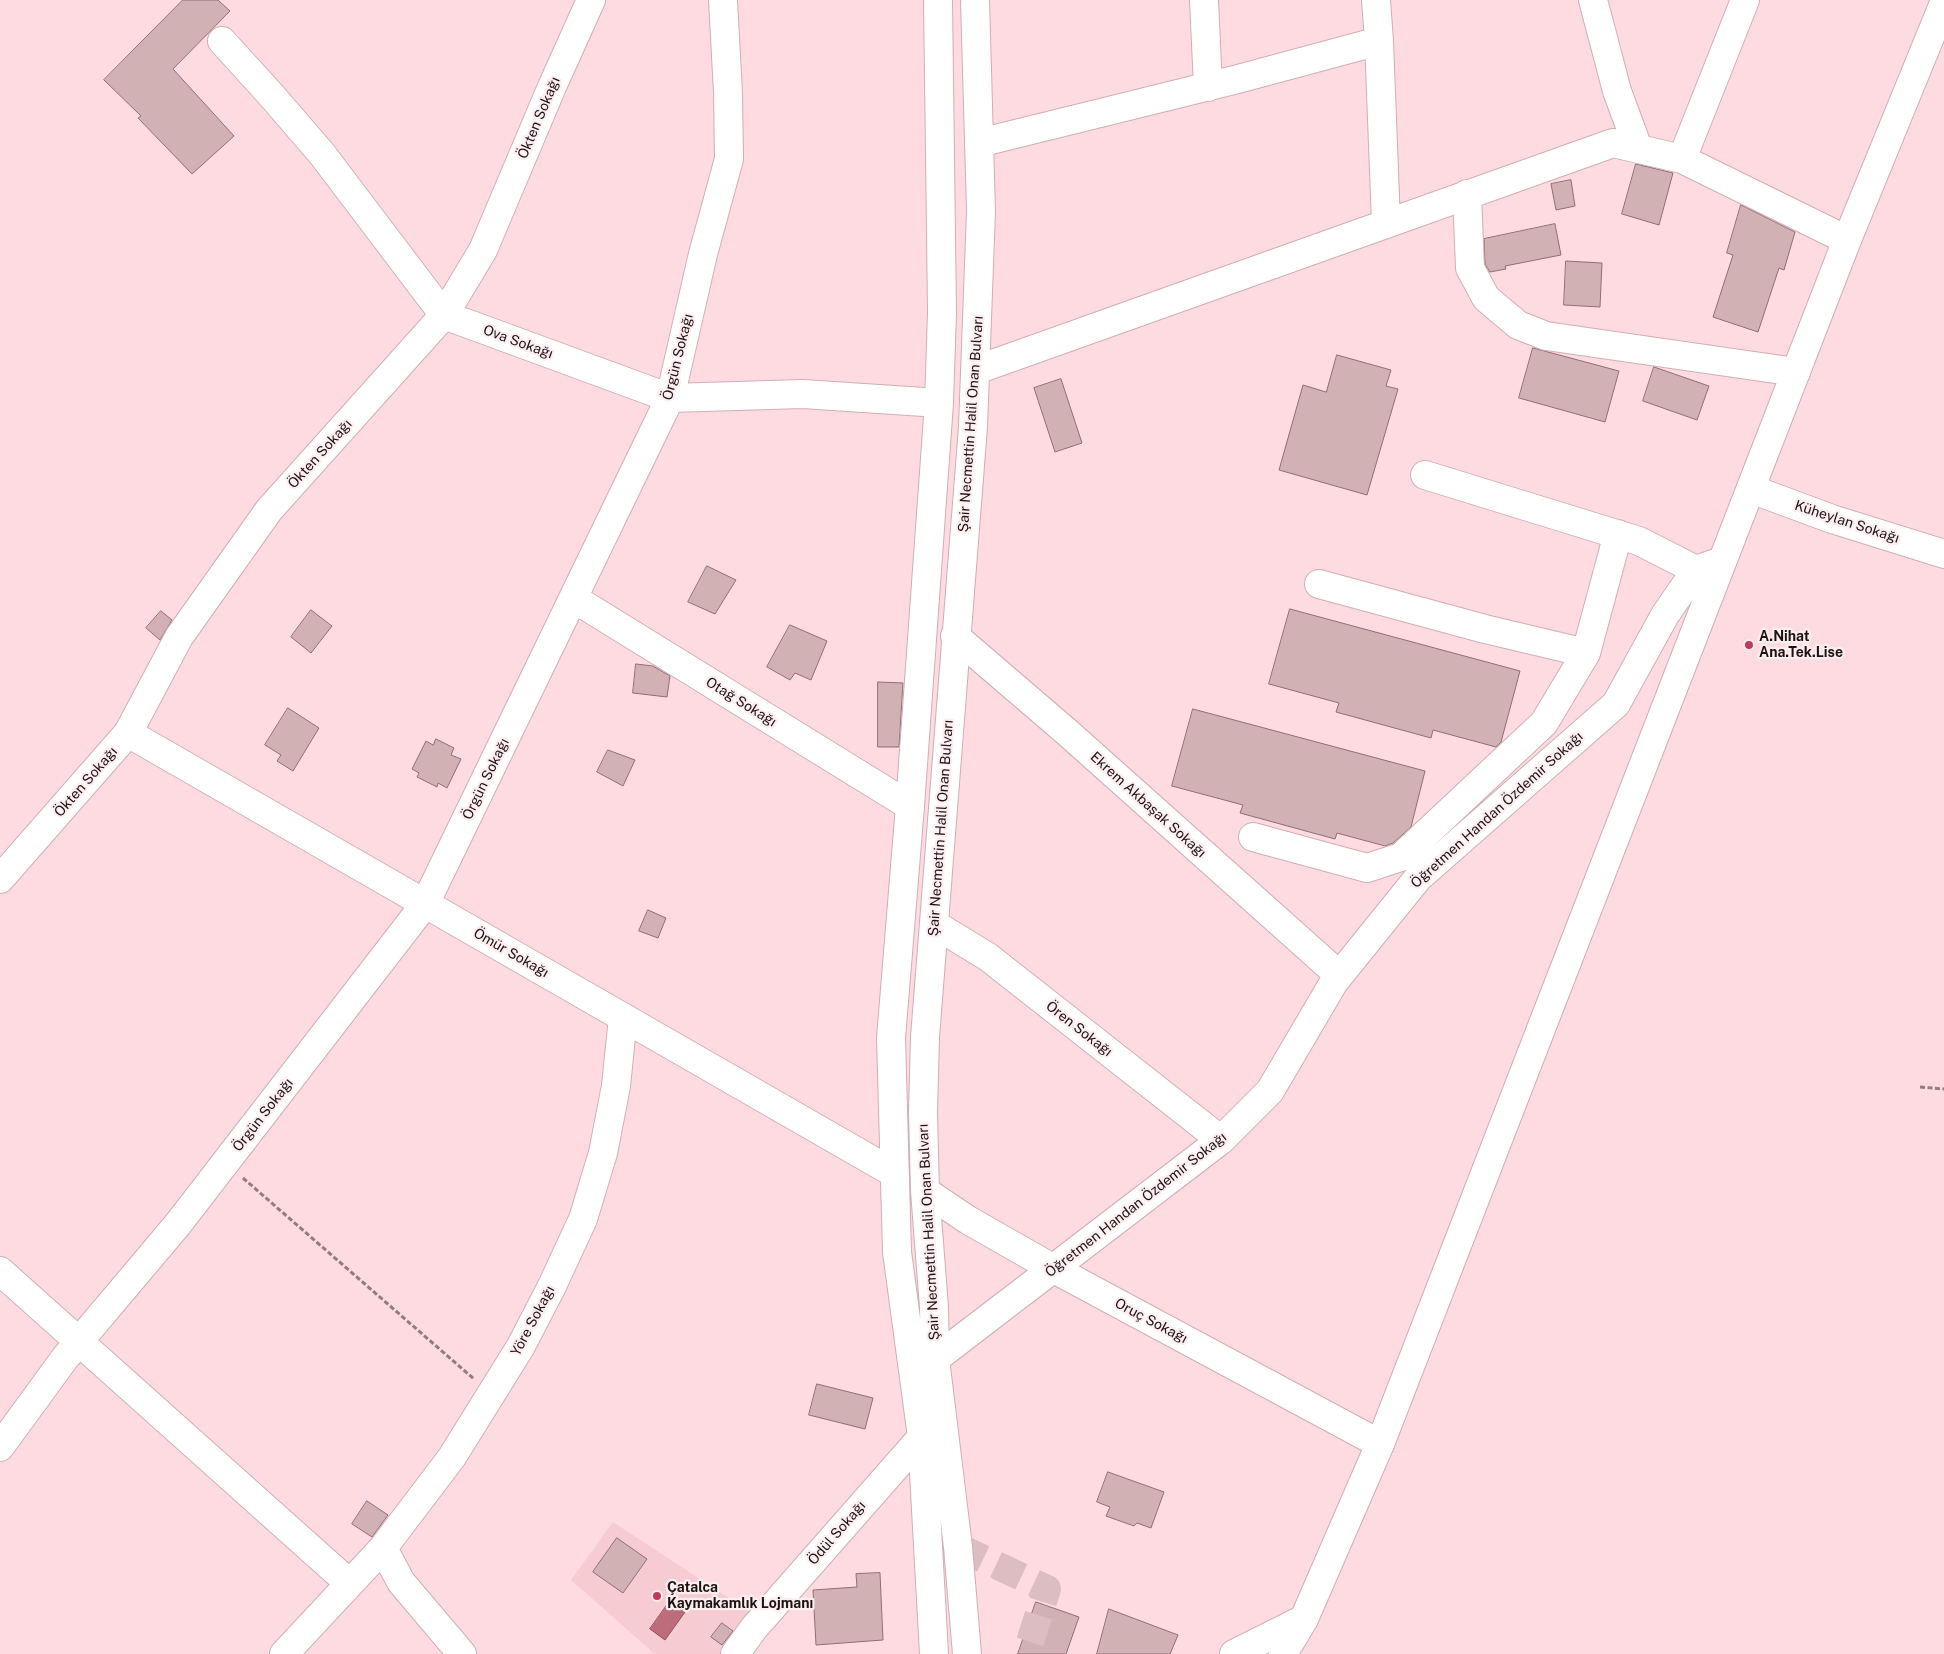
<!DOCTYPE html>
<meta charset="utf-8">
<style>
body{margin:0}
canvas{display:block;background:#fedbe0}
</style>
<canvas width="1944" height="1654"></canvas>
<script>
const ctx = document.querySelector('canvas').getContext('2d');
ctx.lineJoin = 'round';
function paint(path, color) { ctx.fillStyle = color; ctx.fill(path, 'evenodd'); }
function strokePath(path, color, width, dash) { ctx.strokeStyle = color; ctx.lineWidth = width; ctx.lineCap = dash ? 'butt' : 'round'; ctx.setLineDash(dash || []); ctx.stroke(path); }
function label(font, color, halo, rows, align = 'center') {
  ctx.font = font + ' "Public Sans",sans-serif'; ctx.lineWidth = 4.5; ctx.setLineDash([]); ctx.textBaseline = 'middle'; ctx.strokeStyle = halo; ctx.fillStyle = color; for (const [text, x, y, turn = 0] of rows) {
    ctx.save(); ctx.translate(x, y); ctx.rotate((+turn || 0) * Math.PI / 180); ctx.textAlign = isNaN(turn) ? turn : align; if (halo) ctx.strokeText(text, 0, 0); ctx.fillText(text, 0, 0); ctx.restore();
  }
}
const built = new Path2D(`
 M 613,1522 L 750,1612 L 720,1654 L 655,1654 L 571,1580 Z`);
const water = new Path2D(`
 M 670,1601 L 685,1612 L 665,1640 L 650,1629 Z`);
const building = new Path2D(`
 M 183,0 L 218,0 L 230,11 L 173,69 L 234,136 L 192,174 L 138,118 L 141,116 L 104,80 Z
 M 1636,164 L 1673,173 L 1659,225 L 1622,214 Z
 M 1571,180 L 1575,206 L 1556,210 L 1551,184 Z
 M 1741,205 L 1795,232 L 1784,270 L 1779,268 L 1758,332 L 1713,317 L 1733,255 L 1727,253 Z
 M 1555,224 L 1561,255 L 1505,266 L 1506,269 L 1490,272 L 1485,264 L 1484,239 Z
 M 1566,261 L 1602,263 L 1600,307 L 1564,305 Z
 M 1533,348 L 1619,371 L 1605,422 L 1519,398 Z
 M 1337,355 L 1391,370 L 1386,386 L 1398,389 L 1367,495 L 1279,470 L 1303,385 L 1326,392 Z
 M 1654,367 L 1709,386 L 1697,420 L 1643,401 Z
 M 1061,379 L 1082,443 L 1055,452 L 1034,388 Z
 M 707,566 L 736,580 L 715,614 L 688,602 Z
 M 1290,609 L 1520,671 L 1501,742 L 1496,747 L 1433,730 L 1431,738 L 1336,712 L 1339,703 L 1269,684 Z
 M 311,610 L 332,626 L 311,653 L 291,637 Z
 M 161,611 L 172,620 L 160,640 L 146,628 Z
 M 790,625 L 827,641 L 811,680 L 795,673 L 790,680 L 767,667 Z
 M 636,664 L 653,666 L 670,676 L 667,697 L 633,693 Z
 M 878,682 L 903,683 L 899,747 L 878,747 Z
 M 288,708 L 319,728 L 293,771 L 277,761 L 281,755 L 265,745 Z
 M 1193,709 L 1425,771 L 1411,827 L 1393,843 L 1385,846 L 1337,833 L 1335,839 L 1240,813 L 1243,805 L 1172,786 Z
 M 436,739 L 454,748 L 451,755 L 461,759 L 447,788 L 438,783 L 437,787 L 417,777 L 419,773 L 412,769 L 426,741 L 433,745 Z
 M 608,750 L 635,760 L 623,786 L 597,772 Z
 M 648,910 L 666,918 L 658,938 L 639,931 Z
 M 817,1384 L 873,1398 L 865,1429 L 809,1415 Z
 M 1108,1472 L 1164,1492 L 1151,1528 L 1137,1523 L 1134,1526 L 1106,1516 L 1110,1507 L 1097,1502 Z
 M 367,1501 L 388,1515 L 372,1537 L 352,1524 Z
 M 617,1538 L 647,1559 L 623,1593 L 593,1572 Z
 M 880,1573 L 883,1640 L 816,1645 L 813,1590 L 857,1587 L 856,1574 Z
 M 1036,1602 L 1079,1617 L 1066,1654 L 1018,1654 Z
 M 1109,1609 L 1178,1635 L 1170,1654 L 1097,1654 Z
 M 722,1623 L 733,1631 L 722,1645 L 711,1637 Z`);
const minorTunnel = new Path2D(`
 M 958,1547 L 1047,1589 L 1026,1654`);
const path = new Path2D(`
 M 1920,1087 L 1944,1089
 M 243,1178 L 474,1379`);
const minor = new Path2D(`
 M 1204,0 L 1208,87
 M 1376,0 L 1379,41 L 1386,223
 M 1593,0 L 1617,91 L 1638,148
 M 222,41 L 272,96 L 322,154 L 444,315 L 670,398 L 803,394 L 939,403
 M 979,143 L 1238,79 L 1379,41
 M 1682,159 L 1745,0
 M 1467,194 L 1470,268 L 1486,298 L 1518,325 L 1546,336 L 1796,372
 M 976,370 L 1613,143 L 1682,159 L 1847,240
 M 1425,475 L 1639,541 L 1696,570
 M 1751,489 L 1832,519 L 1944,554
 M 1319,584 L 1485,629 L 1586,653
 M 573,598 L 910,806
 M 955,636 L 1068,733 L 1339,975
 M 128,733 L 894,1173
 M 1253,837 L 1367,868 L 1401,857 L 1544,723 L 1586,653 L 1618,534
 M 0,879 L 128,733 L 179,637 L 269,510 L 444,315 L 483,250 L 551,89 L 591,0
 M 934,924 L 988,957 L 1221,1140
 M 925,1191 L 968,1220 L 1054,1269 L 1380,1444
 M 0,1271 L 349,1583
 M 935,1359 L 1221,1140 L 1270,1091 L 1334,982 L 1418,878 L 1616,704 L 1665,615 L 1696,570 L 1722,561
 M 0,1447 L 65,1358 L 178,1224 L 425,904 L 670,398 L 703,254 L 729,159 L 728,93 L 723,0
 M 383,1548 L 401,1582 L 462,1654
 M 284,1654 L 383,1548 L 452,1457 L 521,1346 L 552,1286 L 583,1219 L 603,1153 L 616,1086 L 623,1017
 M 735,1654 L 754,1628 L 922,1437
 M 1234,1654 L 1304,1619`);
const major = new Path2D(`
 M 934,1654 L 922,1437 L 897,1252 L 891,1038 L 910,806 L 939,403 L 942,312 L 938,0
 M 967,1654 L 958,1547 L 935,1359 L 934,1307 L 925,1191 L 923,1113 L 925,1037 L 973,427 L 981,211 L 975,0
 M 1283,1654 L 1304,1619 L 1380,1444 L 1847,240 L 1944,3`);
const markers = [
 [1749,645,5,"#c63760"],
 [657,1596,5,"#c63760"]
];
const streetNames = [
 ["Ökten Sokağı",539,118,-67],
 ["Ova Sokağı",518,342,20],
 ["Örgün Sokağı",678,357,-76],
 ["Şair Necmettin Halil Onan Bulvarı",971,424,-86],
 ["Ökten Sokağı",320,454,-48],
 ["Küheylan Sokağı",1847,522,18],
 ["Otağ Sokağı",741,702,32],
 ["Örgün Sokağı",486,779,-64],
 ["Ökten Sokağı",86,782,-49],
 ["Ekrem Akbaşak Sokağı",1148,805,42],
 ["Öğretmen Handan Özdemir Sokağı",1497,810,-42],
 ["Şair Necmettin Halil Onan Bulvarı",941,828,-86],
 ["Ömür Sokağı",511,953,30],
 ["Ören Sokağı",1079,1029,38],
 ["Örgün Sokağı",263,1115,-52],
 ["Öğretmen Handan Özdemir Sokağı",1136,1205,-38],
 ["Şair Necmettin Halil Onan Bulvarı",929,1232,-93],
 ["Yöre Sokağı",533,1321,-62],
 ["Oruç Sokağı",1151,1321,28],
 ["Ödül Sokağı",837,1533,-49]
];
const poiNames = [
 ["A.Nihat",1759,637],
 ["Ana.Tek.Lise",1759,653],
 ["Çatalca",667,1588],
 ["Kaymakamlık Lojmanı",667,1604]
];
paint(built, '#f6cbd1');
paint(water, '#bd6c7c');
strokePath(water, '#8d515d', 1);
paint(building, '#d2b1b5');
strokePath(building, '#8e6f74', 1);
strokePath(minorTunnel, '#dcbdc1', 28, [28, 14]);
strokePath(minor, '#d0aeb3', 30);
strokePath(major, '#d0aeb3', 30);
strokePath(path, '#937b7e', 3, [5, 2.5]);
strokePath(minor, '#fff', 28);
strokePath(major, '#fff', 28);
for (const [x, y, r, color] of markers) { const dot = new Path2D(); dot.arc(x, y, r, 0, 2 * Math.PI); ctx.fillStyle = color; ctx.fill(dot); strokePath(dot, '#fdeef0', 2); }
label('14px', '#1e1214', '#fdeef0', streetNames);
label('bold 14px', '#1e1214', '#fdeef0', poiNames, 'left');
</script>
